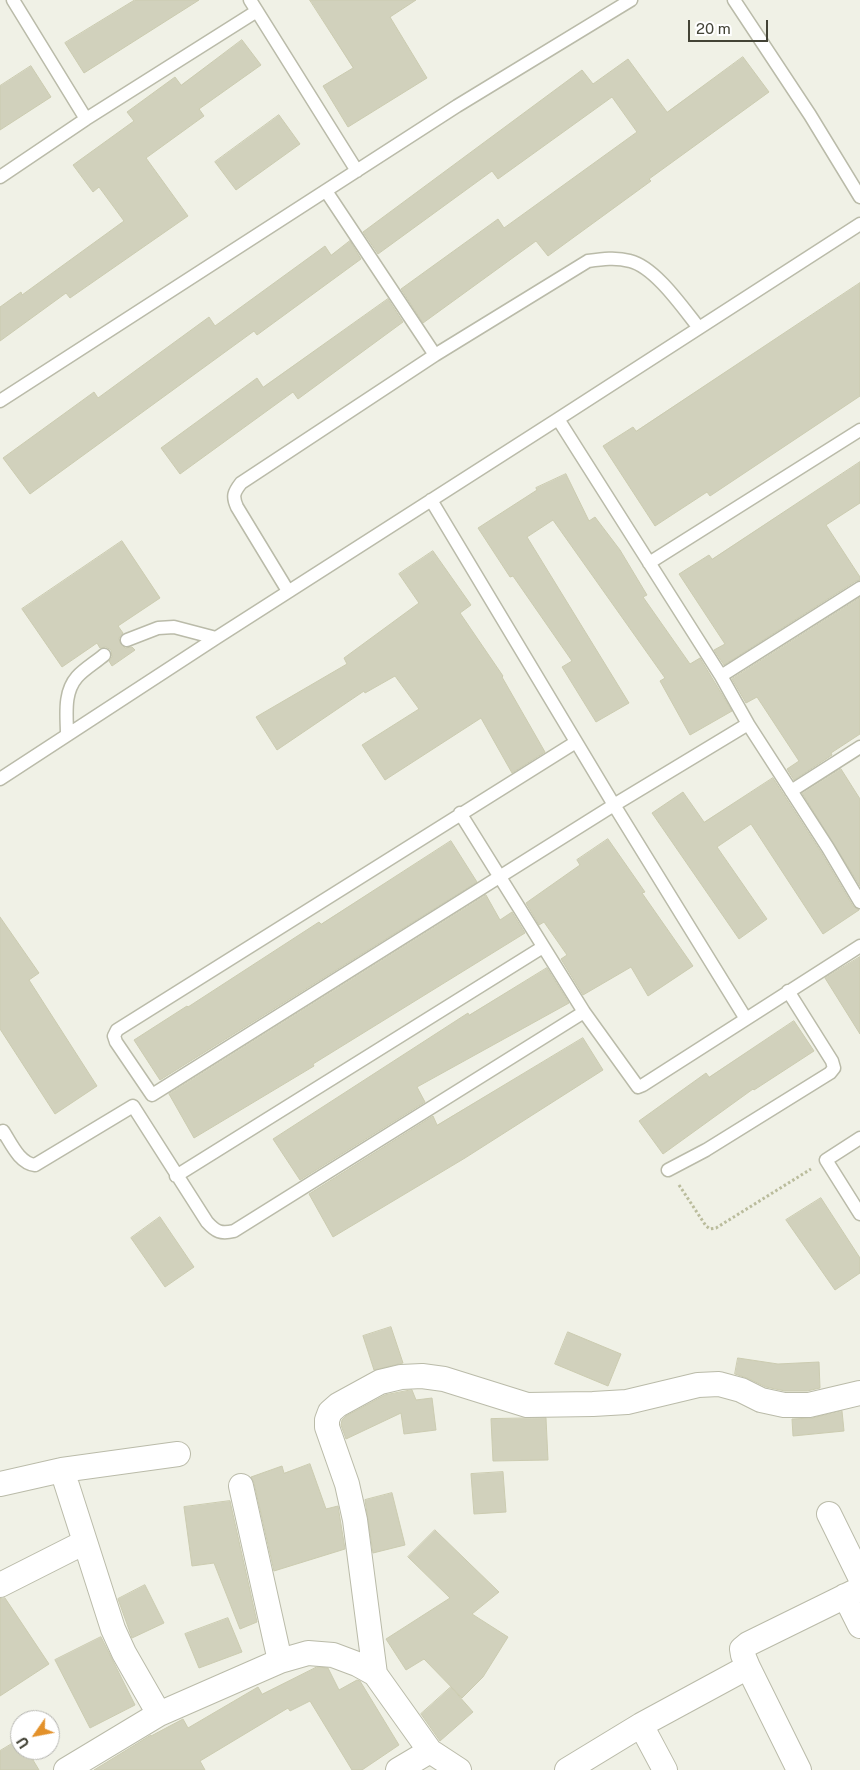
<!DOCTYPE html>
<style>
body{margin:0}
#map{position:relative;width:860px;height:1770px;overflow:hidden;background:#f0f1e6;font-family:"Public Sans",sans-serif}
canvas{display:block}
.north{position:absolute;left:10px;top:1710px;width:50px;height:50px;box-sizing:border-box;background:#fff;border:1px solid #b4b4af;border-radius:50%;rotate:237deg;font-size:14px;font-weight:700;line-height:20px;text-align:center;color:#434336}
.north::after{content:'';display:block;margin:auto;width:18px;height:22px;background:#e3912a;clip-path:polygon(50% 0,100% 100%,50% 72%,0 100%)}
.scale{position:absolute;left:688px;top:20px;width:80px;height:22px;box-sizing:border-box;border:2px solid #434336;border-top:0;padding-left:6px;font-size:15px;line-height:18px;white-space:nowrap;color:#434336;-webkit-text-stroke:4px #fff;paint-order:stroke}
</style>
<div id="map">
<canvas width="860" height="1770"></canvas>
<div class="north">U</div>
<div class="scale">20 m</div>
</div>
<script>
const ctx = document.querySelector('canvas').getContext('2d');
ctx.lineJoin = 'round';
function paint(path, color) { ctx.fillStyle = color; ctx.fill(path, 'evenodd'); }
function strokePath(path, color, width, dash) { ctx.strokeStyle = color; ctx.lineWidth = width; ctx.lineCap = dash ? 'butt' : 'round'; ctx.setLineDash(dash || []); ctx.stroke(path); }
const building = new Path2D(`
 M 135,0 L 199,0 L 84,73 L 65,43 Z
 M 310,0 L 416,0 L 390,17 L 427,78 L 348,127 L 323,86 L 353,68 Z
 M 242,40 L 261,65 L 199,109 L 204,116 L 146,158 L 188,216 L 70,298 L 66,293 L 0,341 L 0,307 L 21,292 L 22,295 L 124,221 L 99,187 L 93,192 L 73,165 L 134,121 L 127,112 L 175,77 L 181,85 Z
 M 743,57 L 769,92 L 649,179 L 651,181 L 548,256 L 536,241 L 423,323 L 401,289 L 498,219 L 504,228 L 637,132 L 612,97 L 498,179 L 492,171 L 378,254 L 363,232 L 582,70 L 593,84 L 628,59 L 667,112 Z
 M 31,66 L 51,97 L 0,130 L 0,86 Z
 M 279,115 L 300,144 L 236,190 L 215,162 Z
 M 350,241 L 361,259 L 257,335 L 254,331 L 30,494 L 3,458 L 94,392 L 98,398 L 209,317 L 215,326 L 325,246 L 331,255 Z
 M 860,283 L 860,396 L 710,496 L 707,492 L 655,526 L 603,446 L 633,427 L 636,431 Z
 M 388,299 L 403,322 L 298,399 L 293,392 L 180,474 L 161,448 L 257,378 L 263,387 Z
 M 860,462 L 860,503 L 826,525 L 860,577 L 860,580 L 856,581 L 724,665 L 714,650 L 725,644 L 679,574 L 709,555 L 712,559 Z
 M 566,474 L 589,521 L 595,517 L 620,550 L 647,595 L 643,597 L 690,664 L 700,658 L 732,711 L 690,735 L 660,681 L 665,678 L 553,520 L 527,537 L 629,703 L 596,722 L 562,667 L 572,661 L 513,576 L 510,577 L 478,528 L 537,490 L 536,488 Z
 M 122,541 L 160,598 L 118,626 L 123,633 L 119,638 L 120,643 L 125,648 L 132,647 L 135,650 L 112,666 L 109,661 L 112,657 L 111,650 L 106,647 L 100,648 L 97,643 L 62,667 L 22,609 Z
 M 433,551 L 471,605 L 460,613 L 503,676 L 502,677 L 545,752 L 512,773 L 481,718 L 385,780 L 362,745 L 419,709 L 395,676 L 365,693 L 364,691 L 277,750 L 256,717 L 347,664 L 344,658 L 419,603 L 399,574 Z
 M 860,598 L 860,734 L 831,753 L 832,755 L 794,780 L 787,769 L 799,761 L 757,697 L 746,703 L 732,679 Z
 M 841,769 L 860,799 L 860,886 L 802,793 Z
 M 773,778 L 821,852 L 853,906 L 859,910 L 823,934 L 751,824 L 717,847 L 767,919 L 739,939 L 652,813 L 683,792 L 704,822 Z
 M 608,839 L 645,892 L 642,893 L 693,966 L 648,996 L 631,967 L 583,995 L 561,959 L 567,955 L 544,922 L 539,925 L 526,903 L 580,865 L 577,860 Z
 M 451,841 L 477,882 L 160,1080 L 134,1040 L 187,1006 L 188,1007 L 319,922 L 321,924 Z
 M 486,895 L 500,920 L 512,912 L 525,933 L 313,1064 L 314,1066 L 194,1138 L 169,1094 Z
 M 0,917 L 39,973 L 29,980 L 97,1086 L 55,1114 L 0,1029 Z
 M 860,957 L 860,1034 L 825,978 Z
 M 547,968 L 569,1003 L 417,1087 L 425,1102 L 300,1180 L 273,1139 L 468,1013 L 469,1015 Z
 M 794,1021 L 814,1051 L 754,1090 L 753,1089 L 663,1154 L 639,1121 L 706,1073 L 709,1077 Z
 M 583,1038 L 603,1070 L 465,1158 L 333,1237 L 309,1194 L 433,1116 L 437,1125 Z
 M 821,1198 L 860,1258 L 860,1273 L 835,1290 L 786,1220 Z
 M 160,1217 L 194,1267 L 165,1287 L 131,1238 Z
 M 391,1327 L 403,1363 L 374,1370 L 363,1336 Z
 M 568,1332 L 621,1354 L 608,1386 L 555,1364 Z
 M 738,1358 L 778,1364 L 819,1362 L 820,1388 L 807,1391 L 785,1391 L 766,1387 L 747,1378 L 735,1374 Z
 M 412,1390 L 416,1400 L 432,1398 L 436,1430 L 404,1434 L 401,1413 L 346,1439 L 341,1425 L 342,1420 L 346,1416 L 385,1395 Z
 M 842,1411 L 844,1431 L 793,1436 L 792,1419 L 812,1418 Z
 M 546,1418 L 548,1460 L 493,1461 L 491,1419 Z
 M 310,1464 L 326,1509 L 338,1506 L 345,1549 L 274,1571 L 254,1483 L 251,1477 L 282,1466 L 284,1473 Z
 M 503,1472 L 506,1512 L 474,1514 L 471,1474 Z
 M 392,1493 L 405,1545 L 373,1553 L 365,1500 Z
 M 230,1501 L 257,1622 L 240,1629 L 214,1563 L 192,1566 L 184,1507 Z
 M 435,1530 L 499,1592 L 472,1614 L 508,1637 L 483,1677 L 462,1698 L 424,1659 L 406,1670 L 386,1639 L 450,1598 L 408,1557 Z
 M 145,1585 L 164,1623 L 132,1638 L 118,1599 Z
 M 5,1598 L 49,1664 L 0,1696 L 0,1599 Z
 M 228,1618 L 242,1652 L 199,1668 L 185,1634 Z
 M 101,1637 L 135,1705 L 90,1728 L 55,1660 Z
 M 317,1667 L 328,1668 L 339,1690 L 357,1680 L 360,1681 L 399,1745 L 362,1770 L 352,1770 L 310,1701 L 290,1711 L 288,1708 L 200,1761 L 205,1770 L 94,1770 L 151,1735 L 151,1736 L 183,1719 L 188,1728 L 258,1687 L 262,1694 Z
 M 451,1687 L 473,1712 L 440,1741 L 421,1714 Z
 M 20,1739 L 20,1750 L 27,1750 L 39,1770 L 0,1770 L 0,1751 Z`);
const path = new Path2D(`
 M 679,1185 L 706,1226 L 710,1229 L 716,1228 L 811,1169`);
const lane = new Path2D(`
 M 13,0 L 86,119
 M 250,0 L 357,171
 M 734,0 L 810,115 L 860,197
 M 0,177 L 86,119 L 257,11
 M 326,191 L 435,355
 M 0,401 L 457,106 L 631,0
 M 558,419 L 721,676 L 748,724 L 614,805 L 746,1019
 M 431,500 L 614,805 L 152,1095 L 116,1042 L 114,1036 L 117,1030 L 576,742
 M 649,563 L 860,430
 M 288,591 L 237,507 C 232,496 234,492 241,483 L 435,355 L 588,261 C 602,259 616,257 630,261 C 655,267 683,308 699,328
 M 127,640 L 158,628 L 174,627 L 216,638
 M 721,676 L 860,588
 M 748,724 L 828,848 L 860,902
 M 67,735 C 67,716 63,693 77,677 C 84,669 96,662 104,655
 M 0,779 L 216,638 L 558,419 L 860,224
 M 791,791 L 860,747
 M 460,813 L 584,1012 L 638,1087 L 643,1085 L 860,946
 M 0,1133 L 3,1131 C 11,1143 19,1163 35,1165 L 133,1106 L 207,1222 C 216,1232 221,1234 234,1231 L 584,1012
 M 860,1138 L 826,1160 L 860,1214
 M 668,1170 L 706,1150 L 830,1073 L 834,1068 L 832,1061 L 788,991
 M 176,1176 L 543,947`);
const street = new Path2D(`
 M 0,1484 L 62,1470
 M 241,1486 L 280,1661
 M 829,1514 L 860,1577
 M 0,1585 L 85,1542
 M 845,1596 L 860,1626
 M 375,1674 L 355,1520 L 347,1484 L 327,1427 L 327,1420 L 330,1412 L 338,1405 L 380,1382 L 401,1377 L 422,1376 L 444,1379 L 527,1405 L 593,1404 L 627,1402 L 698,1385 L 719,1384 L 741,1390 L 761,1400 L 784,1405 L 809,1405 L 860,1393
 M 159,1714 L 124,1653 L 113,1629 L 62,1470 L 178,1454
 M 641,1725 L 665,1770
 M 66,1770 L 159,1714 L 280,1661 L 308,1653 L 333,1655 L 357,1664 L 375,1674 L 430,1751 L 459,1770
 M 398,1770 L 430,1751
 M 567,1770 L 641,1725 L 748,1667
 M 799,1770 L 748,1667 L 743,1655 L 742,1649 L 748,1644 L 860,1589`);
paint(building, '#d1d1bc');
strokePath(building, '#cbcbb0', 1);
strokePath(lane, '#babba9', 15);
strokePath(street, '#babba9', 26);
strokePath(path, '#babc9c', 3, [2.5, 2.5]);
strokePath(lane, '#fff', 12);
strokePath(street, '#fff', 24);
</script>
